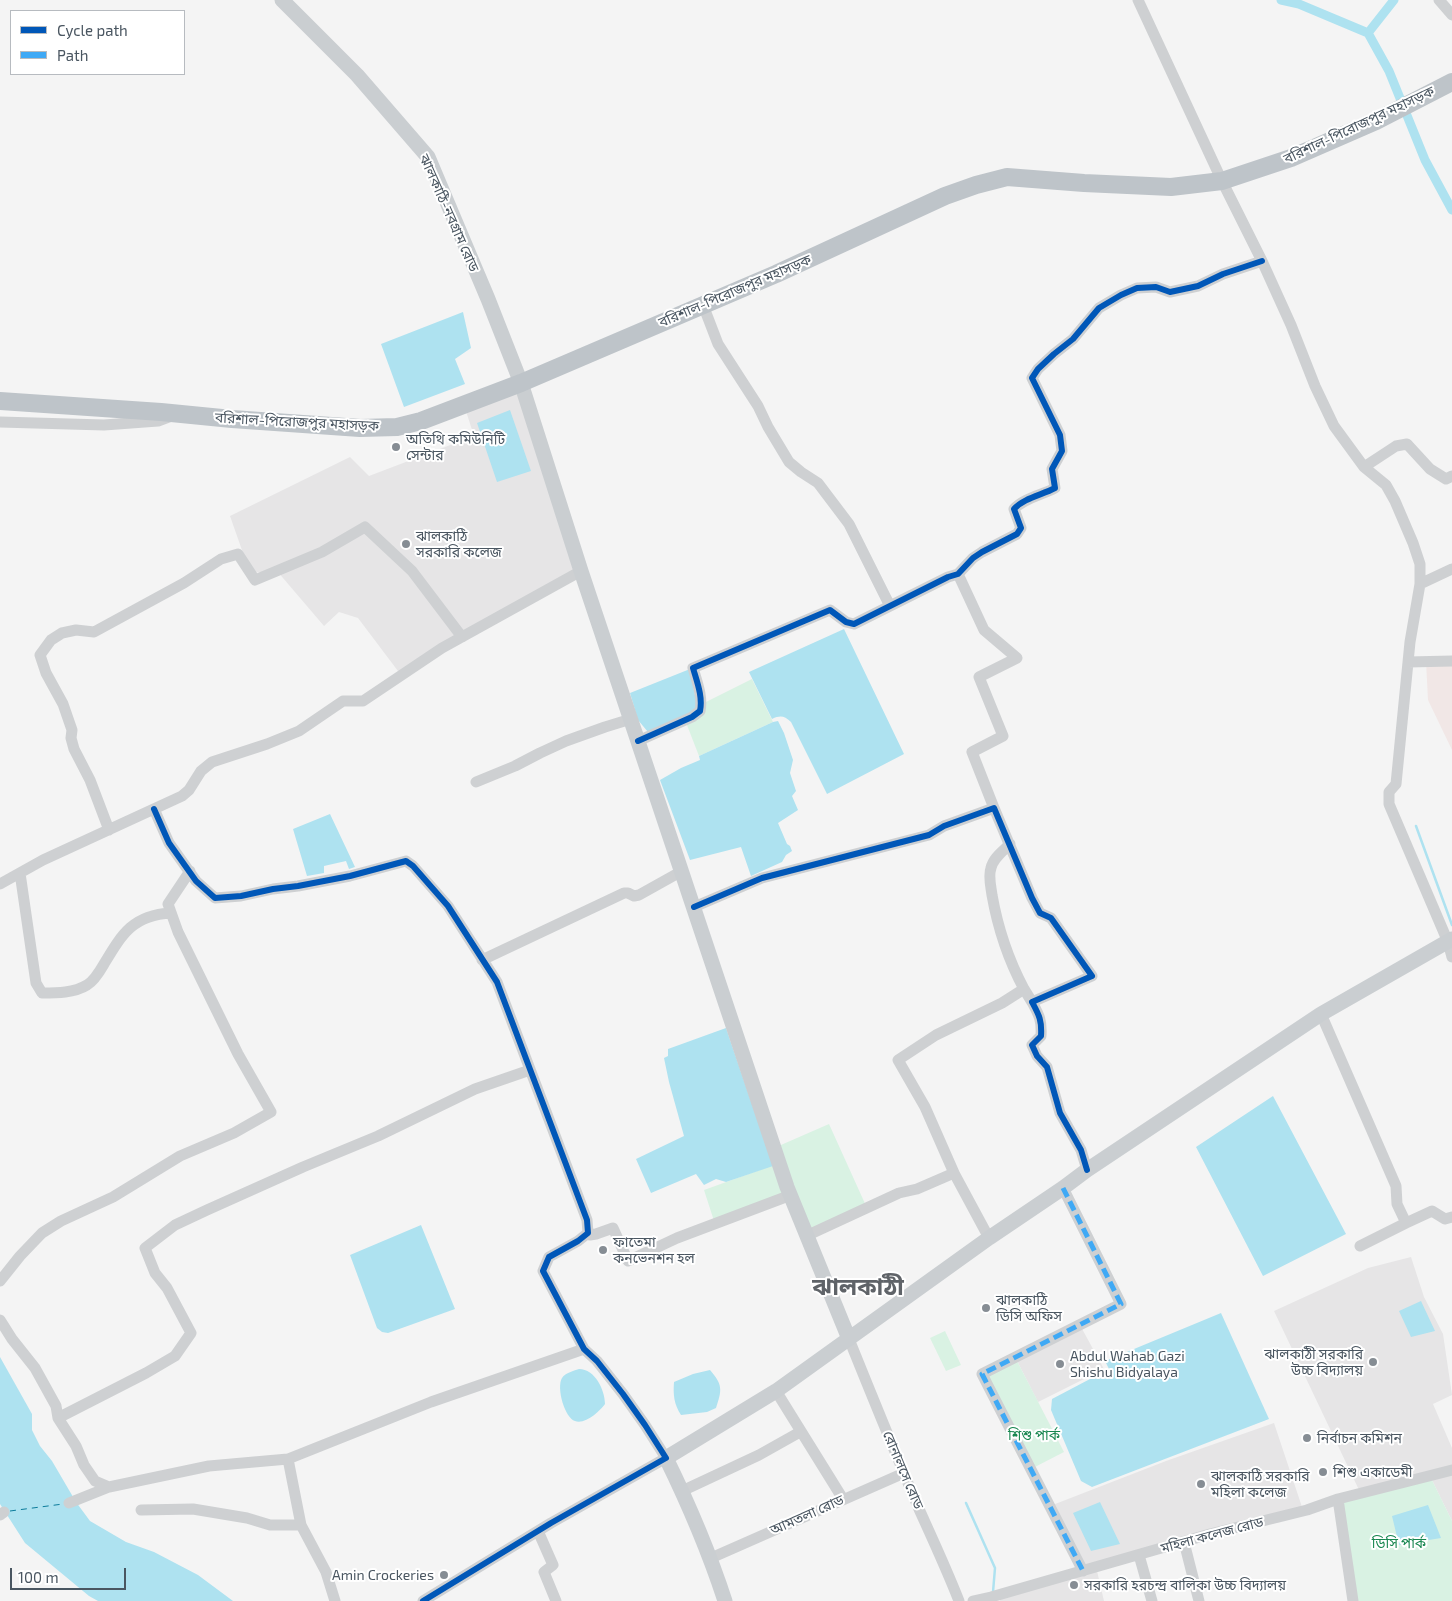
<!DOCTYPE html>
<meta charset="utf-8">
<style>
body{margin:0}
#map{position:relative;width:1452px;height:1601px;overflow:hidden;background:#f4f4f4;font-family:"Exo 2",sans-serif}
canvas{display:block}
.legend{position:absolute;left:10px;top:10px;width:175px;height:65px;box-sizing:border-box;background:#fff;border:1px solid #b7bbc0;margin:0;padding:6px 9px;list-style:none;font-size:15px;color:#4a5661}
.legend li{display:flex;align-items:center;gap:10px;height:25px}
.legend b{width:25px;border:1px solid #b7bbc0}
.scale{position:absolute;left:10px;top:1568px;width:116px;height:22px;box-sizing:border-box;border:2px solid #4a5661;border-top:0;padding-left:6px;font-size:15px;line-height:18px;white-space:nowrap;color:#4a5661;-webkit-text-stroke:4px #fff;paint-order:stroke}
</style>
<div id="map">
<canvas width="1452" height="1601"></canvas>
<ul class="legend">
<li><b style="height:6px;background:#0057b8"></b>Cycle path</li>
<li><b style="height:6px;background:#3fa9f5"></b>Path</li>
</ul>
<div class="scale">100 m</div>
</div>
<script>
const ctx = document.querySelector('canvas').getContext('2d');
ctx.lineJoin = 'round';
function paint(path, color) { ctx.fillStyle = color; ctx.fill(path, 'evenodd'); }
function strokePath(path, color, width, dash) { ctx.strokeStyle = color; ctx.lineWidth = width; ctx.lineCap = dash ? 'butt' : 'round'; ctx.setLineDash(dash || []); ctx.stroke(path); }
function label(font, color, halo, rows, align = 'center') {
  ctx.font = font + ' "Exo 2","Noto Sans Bengali",sans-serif'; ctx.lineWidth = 4; ctx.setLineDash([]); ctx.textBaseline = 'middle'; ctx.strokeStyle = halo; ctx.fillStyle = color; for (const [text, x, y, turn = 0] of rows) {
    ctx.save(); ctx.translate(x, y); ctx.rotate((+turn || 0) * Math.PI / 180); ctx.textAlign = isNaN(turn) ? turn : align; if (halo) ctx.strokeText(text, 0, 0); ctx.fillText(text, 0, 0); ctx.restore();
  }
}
const education = new Path2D(`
 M 521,383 L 581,571 L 401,675 L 358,618 L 339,612 L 324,626 L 277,571 L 250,573 L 230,516 L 350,457 L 369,476 L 474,436 L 464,405 Z
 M 1411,1257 L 1424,1297 L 1443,1334 L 1452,1395 L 1433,1404 L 1452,1448 L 1452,1467 L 1359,1490 L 1274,1311 L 1368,1268 Z
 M 1081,1327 L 1104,1369 L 1038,1402 L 1016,1359 Z
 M 1274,1423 L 1302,1507 L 1083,1571 L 1050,1506 L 1166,1461 Z
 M 1452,1472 L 1452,1521 L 1431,1478 Z
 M 1097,1571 L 1104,1601 L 1000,1601 L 1000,1599 Z`);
const medical = new Path2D(`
 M 1426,661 L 1452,661 L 1452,750 L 1428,700 Z`);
const green = new Path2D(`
 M 752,679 L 773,722 L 699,756 L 685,720 L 702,704 Z
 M 829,1124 L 867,1208 L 806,1236 L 791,1195 L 715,1224 L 704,1190 L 779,1163 L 774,1148 Z
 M 945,1331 L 961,1365 L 946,1371 L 930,1338 Z
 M 1016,1359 L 1064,1452 L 1031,1469 L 982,1374 Z
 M 1431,1478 L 1452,1521 L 1452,1601 L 1353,1601 L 1340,1502 Z`);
const water = new Path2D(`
 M 463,312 L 471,348 L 455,359 L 465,384 L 404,407 L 381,344 Z
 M 510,410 L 531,471 L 497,482 L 477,423 Z
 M 844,629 L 904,754 L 827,794 L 791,722 C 784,716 781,715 772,719 L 749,672 Z
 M 690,669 L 697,706 L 694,711 L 648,732 L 638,720 L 630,693 Z
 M 778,721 L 784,733 L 793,760 L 790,773 L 796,791 L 792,796 L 798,810 L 778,823 L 787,844 L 790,846 L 792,851 L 786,855 L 782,862 L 751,876 L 741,847 L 690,860 L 660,780 L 681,768 L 700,760 L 699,756 L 773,722 Z
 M 330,814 L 355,867 L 349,869 L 346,861 L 324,866 L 324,873 L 307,876 L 293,829 Z
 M 726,1028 L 773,1166 L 726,1182 L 716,1179 L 704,1185 L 696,1174 L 651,1193 L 636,1159 L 684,1136 L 669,1082 L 664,1058 L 668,1056 L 668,1049 Z
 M 1273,1096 L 1346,1234 L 1263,1276 L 1196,1147 Z
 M 421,1225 L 455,1309 L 388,1333 L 382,1332 L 377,1328 L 350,1255 Z
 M 1421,1301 L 1435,1331 L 1411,1337 L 1399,1311 Z
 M 1221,1313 L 1269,1419 L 1092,1487 L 1081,1481 L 1051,1410 L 1052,1399 L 1109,1369 L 1105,1361 Z
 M 0,1357 L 32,1414 L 32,1430 L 40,1446 L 52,1461 L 76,1502 L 90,1521 L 126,1542 L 154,1552 L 198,1575 L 233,1601 L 98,1601 L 89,1596 L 25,1543 L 0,1504 Z
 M 579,1369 C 595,1369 605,1390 605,1404 C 600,1411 585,1425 575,1421 C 565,1418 556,1388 562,1378 C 565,1373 573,1371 579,1369 Z
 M 710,1370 C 723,1385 722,1390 716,1408 L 707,1412 L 681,1415 C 674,1404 673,1395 674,1382 L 693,1374 Z
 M 1100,1502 L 1120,1544 L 1091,1551 L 1073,1513 Z
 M 1428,1505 L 1441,1538 L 1399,1545 L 1392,1516 Z`);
const stream = new Path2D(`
 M 1416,826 L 1452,925
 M 966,1503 L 995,1568 L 993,1592`);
const canal = new Path2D(`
 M 1281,0 L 1299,4 L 1368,33 L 1389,71 L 1425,160 L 1452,210
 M 1368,33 L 1394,0`);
const ferry = new Path2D(`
 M 10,1511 L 63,1504`);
const minor = new Path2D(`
 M 1138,0 L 1222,181 L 1262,261 L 1291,325 L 1315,386 L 1334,426 L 1364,467 L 1396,446 L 1407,444 L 1430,469 L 1446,479 L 1452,476
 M 1439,0 L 1452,15
 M 703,305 L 718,344 L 758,406 L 768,427 L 789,462 L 801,472 L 818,483 L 849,524 L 890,606
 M 0,422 L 104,425 L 158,421 L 174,415
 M 1364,467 L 1386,485 L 1395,501 L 1413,543 L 1420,564 L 1420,584
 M 1452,569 L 1420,584 L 1410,642 L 1396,784 L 1389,792 L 1389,804 L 1448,942 L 1452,957
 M 958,574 L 984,630 L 1017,658 L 979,677 L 1003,736 L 972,752 L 994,808
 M 1408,662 L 1452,661
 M 638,741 L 692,717 L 700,711 C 703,697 697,682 693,668 L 830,610 L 846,622 L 854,624 L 948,577 L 958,574 L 973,558 L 982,552 L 1017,534 L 1021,528 L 1014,509 C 1024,498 1042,495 1055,488 L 1052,469 L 1062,451 L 1060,435 L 1032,378 L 1038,369 L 1054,354 L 1073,339 L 1099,308 L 1121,295 L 1137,288 L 1156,287 L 1170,292 L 1198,286 L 1223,274 L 1262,261
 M 476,782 L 515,766 L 540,753 L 566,741 L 605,727 L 631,719
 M 154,809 L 169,843 L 196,881 L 215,898 L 241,896 L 273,889 L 298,886 L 350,876 L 406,861 L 413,866 L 448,906 L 497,982 L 587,1220 L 588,1233 L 578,1241 L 549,1257 L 543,1271 L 584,1349 L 597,1361 L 623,1394 L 645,1425 L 666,1458 L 551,1523 L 423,1601
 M 109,830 L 90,780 L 74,749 L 71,738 L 72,730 L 63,704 L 46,673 L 40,655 L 51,640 L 62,633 L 76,630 L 94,632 L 184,583 L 221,559 L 238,554 L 255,580 L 322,552 L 365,527 L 412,571 L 462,637
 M 1010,844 C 1003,851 993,858 991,868 C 988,876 991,887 992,895 C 998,929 1008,959 1024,989
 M 20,873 L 36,983 L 42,993 C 57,993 74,993 87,985 C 94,981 100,971 104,964 C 122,934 133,915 171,913
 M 0,884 L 43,860 L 182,796 L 189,790 L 201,771 L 212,762 L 267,744 L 299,731 L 343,701 L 363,701 L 442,648 L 581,571
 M 694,907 L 762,878 L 929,835 L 944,826 L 994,808 L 1032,898 L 1040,913 L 1051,918 L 1092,976 L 1032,1002 C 1039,1015 1042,1020 1041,1036 L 1032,1045 L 1037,1056 L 1047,1067 L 1060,1113 L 1081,1150 L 1087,1170
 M 482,960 L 624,893 L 628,893 L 634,896 L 639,895 L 682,871
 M 1321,1014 L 1396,1186 L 1397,1204 L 1406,1223 L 1360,1246
 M 954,1173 L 925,1107 L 898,1060 L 936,1035 L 1002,1003 L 1024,989 L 1032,1002
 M 1063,1188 L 1121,1304 L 982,1374 L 1083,1571
 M 1406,1223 L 1432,1211 L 1445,1219 L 1452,1217
 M 588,1233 L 590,1235 L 596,1234 L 613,1228 L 628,1261 L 677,1238 L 791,1195
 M 806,1236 L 899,1193 L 917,1189 L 954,1173 L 989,1238
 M 0,1281 L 20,1256 L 42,1233 L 61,1221 L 113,1197 L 180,1156 L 234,1133 L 271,1112 L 238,1054 L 178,932 L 168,904 L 190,871
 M 0,1320 L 12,1339 L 35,1368 L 56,1406 L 58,1418 L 76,1446 L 84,1465 L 95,1481 L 109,1487 L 209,1466 L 288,1459 L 431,1402 L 584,1349
 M 849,1339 C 872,1396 895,1453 919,1509 C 933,1540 947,1570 959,1601
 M 776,1391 L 843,1499
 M 58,1418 L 146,1373 L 175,1356 L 191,1333 L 167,1288 L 155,1273 L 145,1248 L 175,1225 L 207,1210 L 303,1167 L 378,1136 L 475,1089 L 530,1070
 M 288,1459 L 301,1525 L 326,1572 L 335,1601
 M 682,1491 L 759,1455 L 800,1432
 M 1338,1499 L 1353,1601
 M 69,1503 L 109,1487
 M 141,1510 L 193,1509 L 247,1518 L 270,1525 L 301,1525
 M 0,1515 L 4,1512
 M 538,1531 L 553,1565 L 544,1572 L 556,1601
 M 1184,1542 L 1199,1601
 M 1139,1555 L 1152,1601
 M 711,1558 L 904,1473
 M 973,1601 L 991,1597 L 1210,1534 L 1307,1510 L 1338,1499 L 1452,1470`);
const major = new Path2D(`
 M 282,0 L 357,75 L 428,157 L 488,299 L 521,383 L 581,571 L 787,1187 L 849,1339
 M 725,1601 C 709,1552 689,1505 666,1458 L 776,1391 L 989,1238 L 1063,1188 L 1087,1170 L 1321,1014 L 1452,939`);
const highway = new Path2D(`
 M 0,401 L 161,412 L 232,419 L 360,428 L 397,427 L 421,421 L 521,383 L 776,274 L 945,196 L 976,185 L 1007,177 L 1084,183 L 1171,187 L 1222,181 L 1291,158 L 1376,121 L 1452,82`);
const quiet = new Path2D(`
 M 1063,1188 L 1121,1304 L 982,1374 L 1083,1571`);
const cycleway = new Path2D(`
 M 638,741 L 692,717 L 700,711 C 703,697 697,682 693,668 L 830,610 L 846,622 L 854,624 L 948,577 L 958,574 L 973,558 L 982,552 L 1017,534 L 1021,528 L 1014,509 C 1024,498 1042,495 1055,488 L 1052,469 L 1062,451 L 1060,435 L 1032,378 L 1038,369 L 1054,354 L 1073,339 L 1099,308 L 1121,295 L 1137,288 L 1156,287 L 1170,292 L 1198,286 L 1223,274 L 1262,261
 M 154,809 L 169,843 L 196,881 L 215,898 L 241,896 L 273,889 L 298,886 L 350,876 L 406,861 L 413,866 L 448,906 L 497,982 L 587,1220 L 588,1233 L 578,1241 L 549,1257 L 543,1271 L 584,1349 L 597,1361 L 623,1394 L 645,1425 L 666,1458 L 551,1523 L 423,1601
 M 694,907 L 762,878 L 929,835 L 944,826 L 994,808 L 1032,898 L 1040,913 L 1051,918 L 1092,976 L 1032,1002 C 1039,1015 1042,1020 1041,1036 L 1032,1045 L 1037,1056 L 1047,1067 L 1060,1113 L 1081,1150 L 1087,1170`);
const markers = [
 [396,447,5,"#868d94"],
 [406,544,5,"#868d94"],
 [603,1250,5,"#868d94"],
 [986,1308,5,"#868d94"],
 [1373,1362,5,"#868d94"],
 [1060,1364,5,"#868d94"],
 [1307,1438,5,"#868d94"],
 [1323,1472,5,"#868d94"],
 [1201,1484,5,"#868d94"],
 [444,1575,5,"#868d94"],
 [1074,1585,5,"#868d94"]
];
const streetNames = [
 ["বরিশাল-পিরোজপুর মহাসড়ক",1359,125,-25],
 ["ঝালকাঠি-নবগ্রাম রোড",449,213,66],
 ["বরিশাল-পিরোজপুর মহাসড়ক",735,291,-23],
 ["বরিশাল-পিরোজপুর মহাসড়ক",297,422,3],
 ["রোনালসে রোড",903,1470,67],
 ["আমতলা রোড",807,1515,-24],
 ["মহিলা কলেজ রোড",1212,1535,-15]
];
const poiNames = [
 ["অতিথি কমিউনিটি",406,439],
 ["সেন্টার",406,455],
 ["ঝালকাঠি",416,536],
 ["সরকারি কলেজ",416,552],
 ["ফাতেমা",613,1242],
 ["কনভেনশন হল",613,1258],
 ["ঝালকাঠি",996,1300],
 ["ডিসি অফিস",996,1316],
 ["ঝালকাঠী সরকারি",1363,1354,"right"],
 ["উচ্চ বিদ্যালয়",1363,1370,"right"],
 ["Abdul Wahab Gazi",1070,1356],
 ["Shishu Bidyalaya",1070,1372],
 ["নির্বাচন কমিশন",1317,1438],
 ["শিশু একাডেমী",1333,1472],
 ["ঝালকাঠি সরকারি",1211,1476],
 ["মহিলা কলেজ",1211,1492],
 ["Amin Crockeries",434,1575,"right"],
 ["সরকারি হরচন্দ্র বালিকা উচ্চ বিদ্যালয়",1084,1585]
];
const parkNames = [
 ["শিশু পার্ক",1034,1435],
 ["ডিসি পার্ক",1399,1543]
];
const townNames = [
 ["ঝালকাঠী",858,1287]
];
paint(education, '#e6e5e6');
paint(medical, '#f1e7e6');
paint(green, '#d9f2e3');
paint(water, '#aee2f0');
strokePath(stream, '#aee2f0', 2.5);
strokePath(canal, '#aee2f0', 9);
strokePath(ferry, '#0c7c9b', 1, [6, 5]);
strokePath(minor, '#ced0d2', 11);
strokePath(major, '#caced1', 15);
strokePath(highway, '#bec4c9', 18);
strokePath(quiet, '#3fa9f5', 5, [10, 5]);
strokePath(cycleway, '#0057b8', 6);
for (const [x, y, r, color] of markers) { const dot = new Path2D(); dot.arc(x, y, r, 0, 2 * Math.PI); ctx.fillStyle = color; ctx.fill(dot); strokePath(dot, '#fff', 2); }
label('14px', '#4a5661', '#fff', streetNames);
label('14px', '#4a5661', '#fff', poiNames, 'left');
label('14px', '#17864f', '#fff', parkNames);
label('bold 24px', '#5f6368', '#fff', townNames);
</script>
